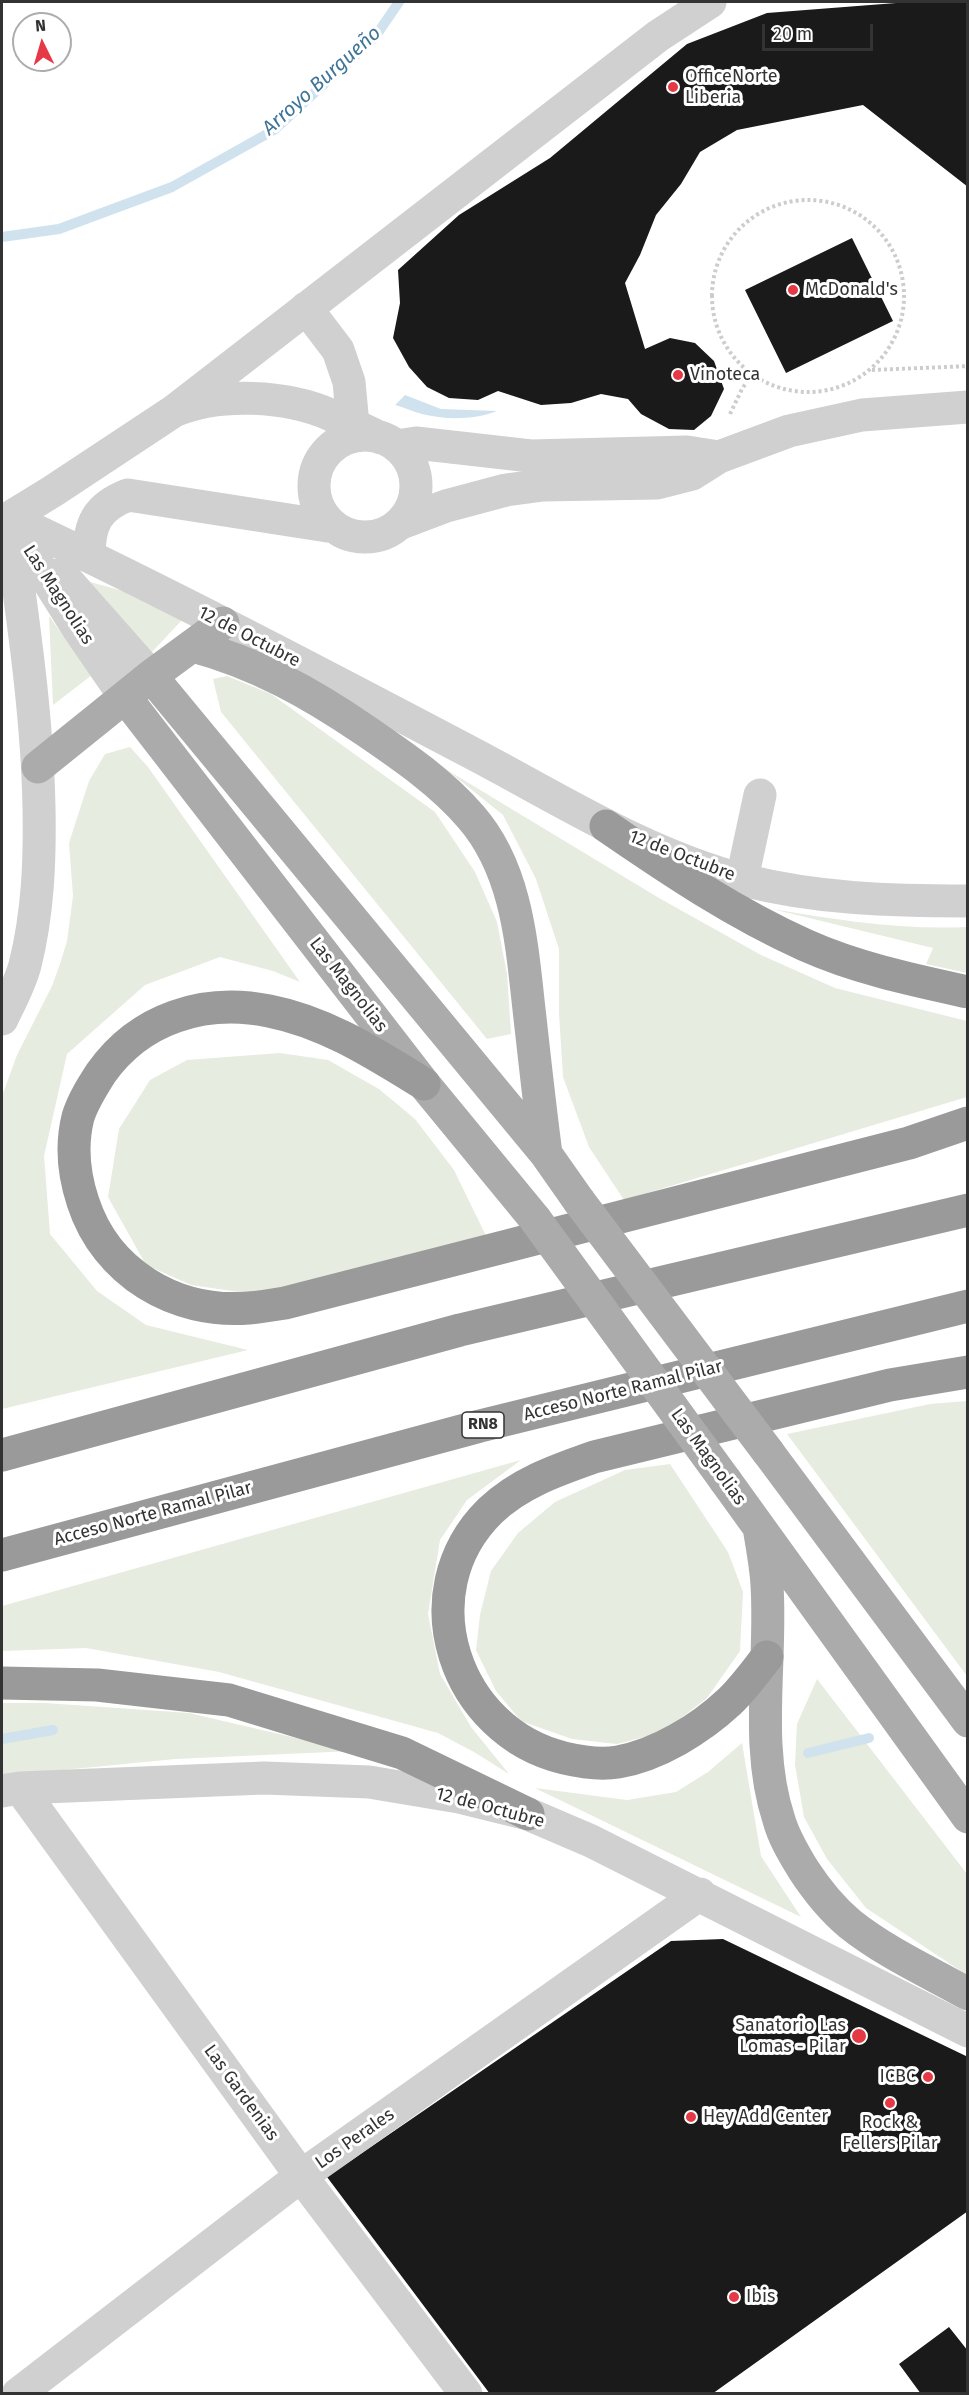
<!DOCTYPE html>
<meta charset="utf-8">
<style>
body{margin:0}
#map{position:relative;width:969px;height:2395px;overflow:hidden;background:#fff;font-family:"Fira Sans",sans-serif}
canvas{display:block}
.frame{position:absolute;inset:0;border:3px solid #333;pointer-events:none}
.north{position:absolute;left:12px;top:12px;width:60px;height:60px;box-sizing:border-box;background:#fff;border:2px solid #adadad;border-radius:50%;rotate:355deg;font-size:16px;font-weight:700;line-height:24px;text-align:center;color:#333}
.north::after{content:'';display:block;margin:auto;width:21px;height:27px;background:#e63946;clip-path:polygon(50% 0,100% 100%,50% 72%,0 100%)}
.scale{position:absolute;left:762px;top:24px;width:111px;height:27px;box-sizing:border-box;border:3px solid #333;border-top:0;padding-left:8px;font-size:18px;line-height:21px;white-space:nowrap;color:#333;-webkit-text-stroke:4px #fff;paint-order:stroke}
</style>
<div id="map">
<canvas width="969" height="2395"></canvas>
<div class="frame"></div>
<div class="north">N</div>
<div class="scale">20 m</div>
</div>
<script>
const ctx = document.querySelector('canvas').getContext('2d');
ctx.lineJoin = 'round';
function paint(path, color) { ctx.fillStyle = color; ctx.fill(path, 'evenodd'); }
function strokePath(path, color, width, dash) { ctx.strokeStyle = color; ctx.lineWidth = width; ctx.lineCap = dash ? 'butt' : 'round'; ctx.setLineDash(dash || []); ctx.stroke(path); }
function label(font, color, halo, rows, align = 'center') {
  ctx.font = font + ' "Fira Sans",sans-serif'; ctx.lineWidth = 6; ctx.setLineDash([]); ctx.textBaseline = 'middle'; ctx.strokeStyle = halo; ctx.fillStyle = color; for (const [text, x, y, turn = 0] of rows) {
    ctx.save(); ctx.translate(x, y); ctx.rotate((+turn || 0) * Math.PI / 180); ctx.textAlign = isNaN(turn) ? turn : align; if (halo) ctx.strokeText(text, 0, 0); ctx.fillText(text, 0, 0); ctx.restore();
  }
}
const green = new Path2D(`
 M 90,582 L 123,591 L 184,618 L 151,653 Z
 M 49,616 L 92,675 L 53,705 Z
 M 227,676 L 271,694 L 435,812 L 475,872 L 497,922 L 507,974 L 511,1034 L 487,1039 L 221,712 L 213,679 Z
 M 130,747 L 148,767 L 300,982 L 273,971 L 220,957 L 145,985 L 67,1054 L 44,1156 L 50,1234 L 97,1291 L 146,1325 L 248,1350 L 2,1409 L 2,1096 L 17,1055 L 52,986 L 60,964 L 67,941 L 73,896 L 69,843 L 89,781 L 105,754 Z
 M 447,770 L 659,898 L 761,955 L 835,988 L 967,1021 L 967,1097 L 624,1200 L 589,1147 L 563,1077 L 559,1013 L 559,949 L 536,879 L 503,815 Z
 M 772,909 C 837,920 901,930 967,927 L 967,973 L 926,964 L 933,948 Z
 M 280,1053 L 328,1060 L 379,1089 L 415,1119 L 454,1170 L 488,1240 L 332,1283 L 246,1293 L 191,1285 L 146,1265 L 108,1197 L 119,1129 L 150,1080 L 187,1060 Z
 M 967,1401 L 968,1401 L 967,1676 L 787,1434 L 930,1404 Z
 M 521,1460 L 467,1500 L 440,1540 L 428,1614 L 440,1674 L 471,1727 L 509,1774 L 474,1752 L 438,1733 L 219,1672 L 86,1648 L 2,1651 L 2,1606 Z
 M 670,1464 L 728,1552 L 743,1592 L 740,1651 L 707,1698 L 663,1732 L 617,1744 L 572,1739 L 521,1721 L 496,1691 L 476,1650 L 480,1615 L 491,1571 L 518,1533 L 555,1502 L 625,1470 Z
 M 817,1679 L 967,1874 L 967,1975 L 866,1908 L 827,1859 L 804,1817 L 795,1765 L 797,1724 Z
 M 2,1703 L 45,1703 L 189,1713 L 352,1751 L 175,1759 L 2,1776 Z
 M 742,1743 L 761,1856 L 801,1917 L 535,1788 L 627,1800 L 676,1792 L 708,1772 Z`);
const water = new Path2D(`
 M 405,395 L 441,409 L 497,411 C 474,420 446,420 422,414 C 413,412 404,407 395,405 Z`);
const stream = new Path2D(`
 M 2,237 L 59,229 L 172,187 L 274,130 L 375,37 L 399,2
 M 2,1739 L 53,1730
 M 808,1753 L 869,1738`);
const building = new Path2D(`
 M 909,2 L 968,2 L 968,187 L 863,105 L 737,130 L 700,152 L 681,184 L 656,215 L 640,255 L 625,283 L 645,349 L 670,338 L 695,343 L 714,361 L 724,389 L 711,416 L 694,430 L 669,429 L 641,414 L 628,399 L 601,394 L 571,403 L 541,405 L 498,391 L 478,400 L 449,398 L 427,387 L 409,367 L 393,338 L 400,303 L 398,270 L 459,215 L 550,158 L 687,44 L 767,13 Z
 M 852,238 L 893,321 L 786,373 L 745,290 Z
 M 723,1939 L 968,2057 L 968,2211 L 712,2394 L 490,2394 L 327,2177 L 671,1941 Z
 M 949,2327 L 968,2351 L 968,2394 L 921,2394 L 899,2364 Z`);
const path = new Path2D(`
 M712 296a96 96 0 1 1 192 0a96 96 0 1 1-192 0Z
 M 872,370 L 968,366
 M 730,414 L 742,389 L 751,376`);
const minor = new Path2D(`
 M 306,308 L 338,350 L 349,382 L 353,425
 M 174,411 L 658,36 L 710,2
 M314 486a51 51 0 1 1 102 0a51 51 0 1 1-102 0Z
 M 397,446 L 416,443 L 531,456 L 687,452 L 719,457
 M 9,518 C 164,591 316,671 468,751 C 558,798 644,854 743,880 C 817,899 892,901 968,901
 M 9,518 L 53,491 L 174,411 C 219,392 286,395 331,415 C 348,422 364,430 381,438
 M 401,523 L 446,506 L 506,490 L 543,485 L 657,483 L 692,474 L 719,457 L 789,431 L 862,415 L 968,407
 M 15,528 L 79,630 L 125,697
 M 89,556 C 89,524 97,507 128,495 L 334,527
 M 61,574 L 151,676
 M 742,879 L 760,795
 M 2,1019 C 10,1002 20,984 25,965 C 38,913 40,861 39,807 C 37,710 22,614 9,518
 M 20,1788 L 301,2176 L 466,2394
 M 2,1791 L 20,1788 L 264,1778 L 369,1782 L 459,1797 L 528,1814 L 591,1841 L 968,2031
 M 18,2394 L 301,2176 L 700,1894`);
const major = new Path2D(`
 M 193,646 C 257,663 312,694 366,731 C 404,757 442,783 471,817 C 519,872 522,950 530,1018 C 535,1063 540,1109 546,1154
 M 151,676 L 546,1154 L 579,1201
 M 125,697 L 424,1084 L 535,1219
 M 38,767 L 151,676 L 223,623
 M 768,1452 L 968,1721
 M 725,1480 L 968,1817
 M 759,1527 C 762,1546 766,1566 767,1585 C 772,1663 754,1745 779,1820 C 784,1838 794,1854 803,1869 C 816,1889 832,1909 850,1924 C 885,1952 929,1972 968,1994`);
const highway = new Path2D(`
 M 606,826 C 670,870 734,913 805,945 C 856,968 913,980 968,992
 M 424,1084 C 375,1054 326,1022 269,1011 C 204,998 140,1018 101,1073 C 92,1087 83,1101 78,1117 C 71,1145 74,1175 83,1202 C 106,1273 175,1314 249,1308 C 261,1307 273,1305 285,1303 L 909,1143 L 968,1123
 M 2,1455 L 460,1330 L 968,1210
 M 2,1555 L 480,1426 L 968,1306
 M 767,1657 C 755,1672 743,1689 729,1702 C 700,1729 658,1755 618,1762 C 600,1765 581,1762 564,1758 C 455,1732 407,1593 490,1511 C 519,1483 557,1470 594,1457 L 890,1385 L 968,1372
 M 2,1683 L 97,1685 L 229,1700 L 402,1753 L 528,1814`);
const majorBridge = new Path2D(`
 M 579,1201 L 768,1452
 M 535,1219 L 725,1480`);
const markers = [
 [673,87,6,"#e63946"],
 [793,290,6,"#e63946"],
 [678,375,6,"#e63946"],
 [859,2036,8,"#e63946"],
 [928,2077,6,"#e63946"],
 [890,2103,6,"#e63946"],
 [691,2117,6,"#e63946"],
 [734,2297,6,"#e63946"]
];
const shields = [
 [483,1425,42]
];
const shieldNames = [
 ["RN8",483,1425]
];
const poiNames = [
 ["OfficeNorte",685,77],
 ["Liberia",685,98],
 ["McDonald's",805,290],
 ["Vinoteca",690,375],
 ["Sanatorio Las",846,2026,"right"],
 ["Lomas - Pilar",846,2047,"right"],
 ["ICBC",916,2077,"right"],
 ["Hey Add Center",703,2117],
 ["Rock &",890,2123,"center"],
 ["Fellers Pilar",890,2144,"center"],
 ["Ibis",746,2297]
];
const streetNames = [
 ["Las Magnolias",58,595,57],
 ["12 de Octubre",249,637,27],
 ["12 de Octubre",682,856,21],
 ["Las Magnolias",348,985,52],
 ["Acceso Norte Ramal Pilar",623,1391,-14],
 ["Las Magnolias",708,1457,54],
 ["Acceso Norte Ramal Pilar",153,1514,-15],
 ["12 de Octubre",490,1808,15],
 ["Las Gardenias",241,2093,54],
 ["Los Perales",355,2139,-35]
];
const waterNames = [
 ["Arroyo Burgueño",322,81,-42]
];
paint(green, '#e6ecdf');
paint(water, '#cfe2ee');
strokePath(stream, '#cfe2ee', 10);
paint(building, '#1a1a1a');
strokePath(path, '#cdcdcd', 4, [3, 3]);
strokePath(minor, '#d0d0d0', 33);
strokePath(major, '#ababab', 33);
strokePath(highway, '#9a9a9a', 33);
strokePath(majorBridge, '#ababab', 33);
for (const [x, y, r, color] of markers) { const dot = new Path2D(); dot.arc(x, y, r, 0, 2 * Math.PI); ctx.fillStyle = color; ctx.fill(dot); strokePath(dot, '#fff', 2); }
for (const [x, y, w] of shields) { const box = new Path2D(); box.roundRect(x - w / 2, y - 13, w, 26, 4.5); ctx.fillStyle = '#fff'; ctx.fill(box); strokePath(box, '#333', 1.5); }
label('bold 16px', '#333', null, shieldNames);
label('18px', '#333', '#fff', poiNames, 'left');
label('18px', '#333', '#fff', streetNames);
label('italic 20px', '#3f7597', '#fff', waterNames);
</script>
